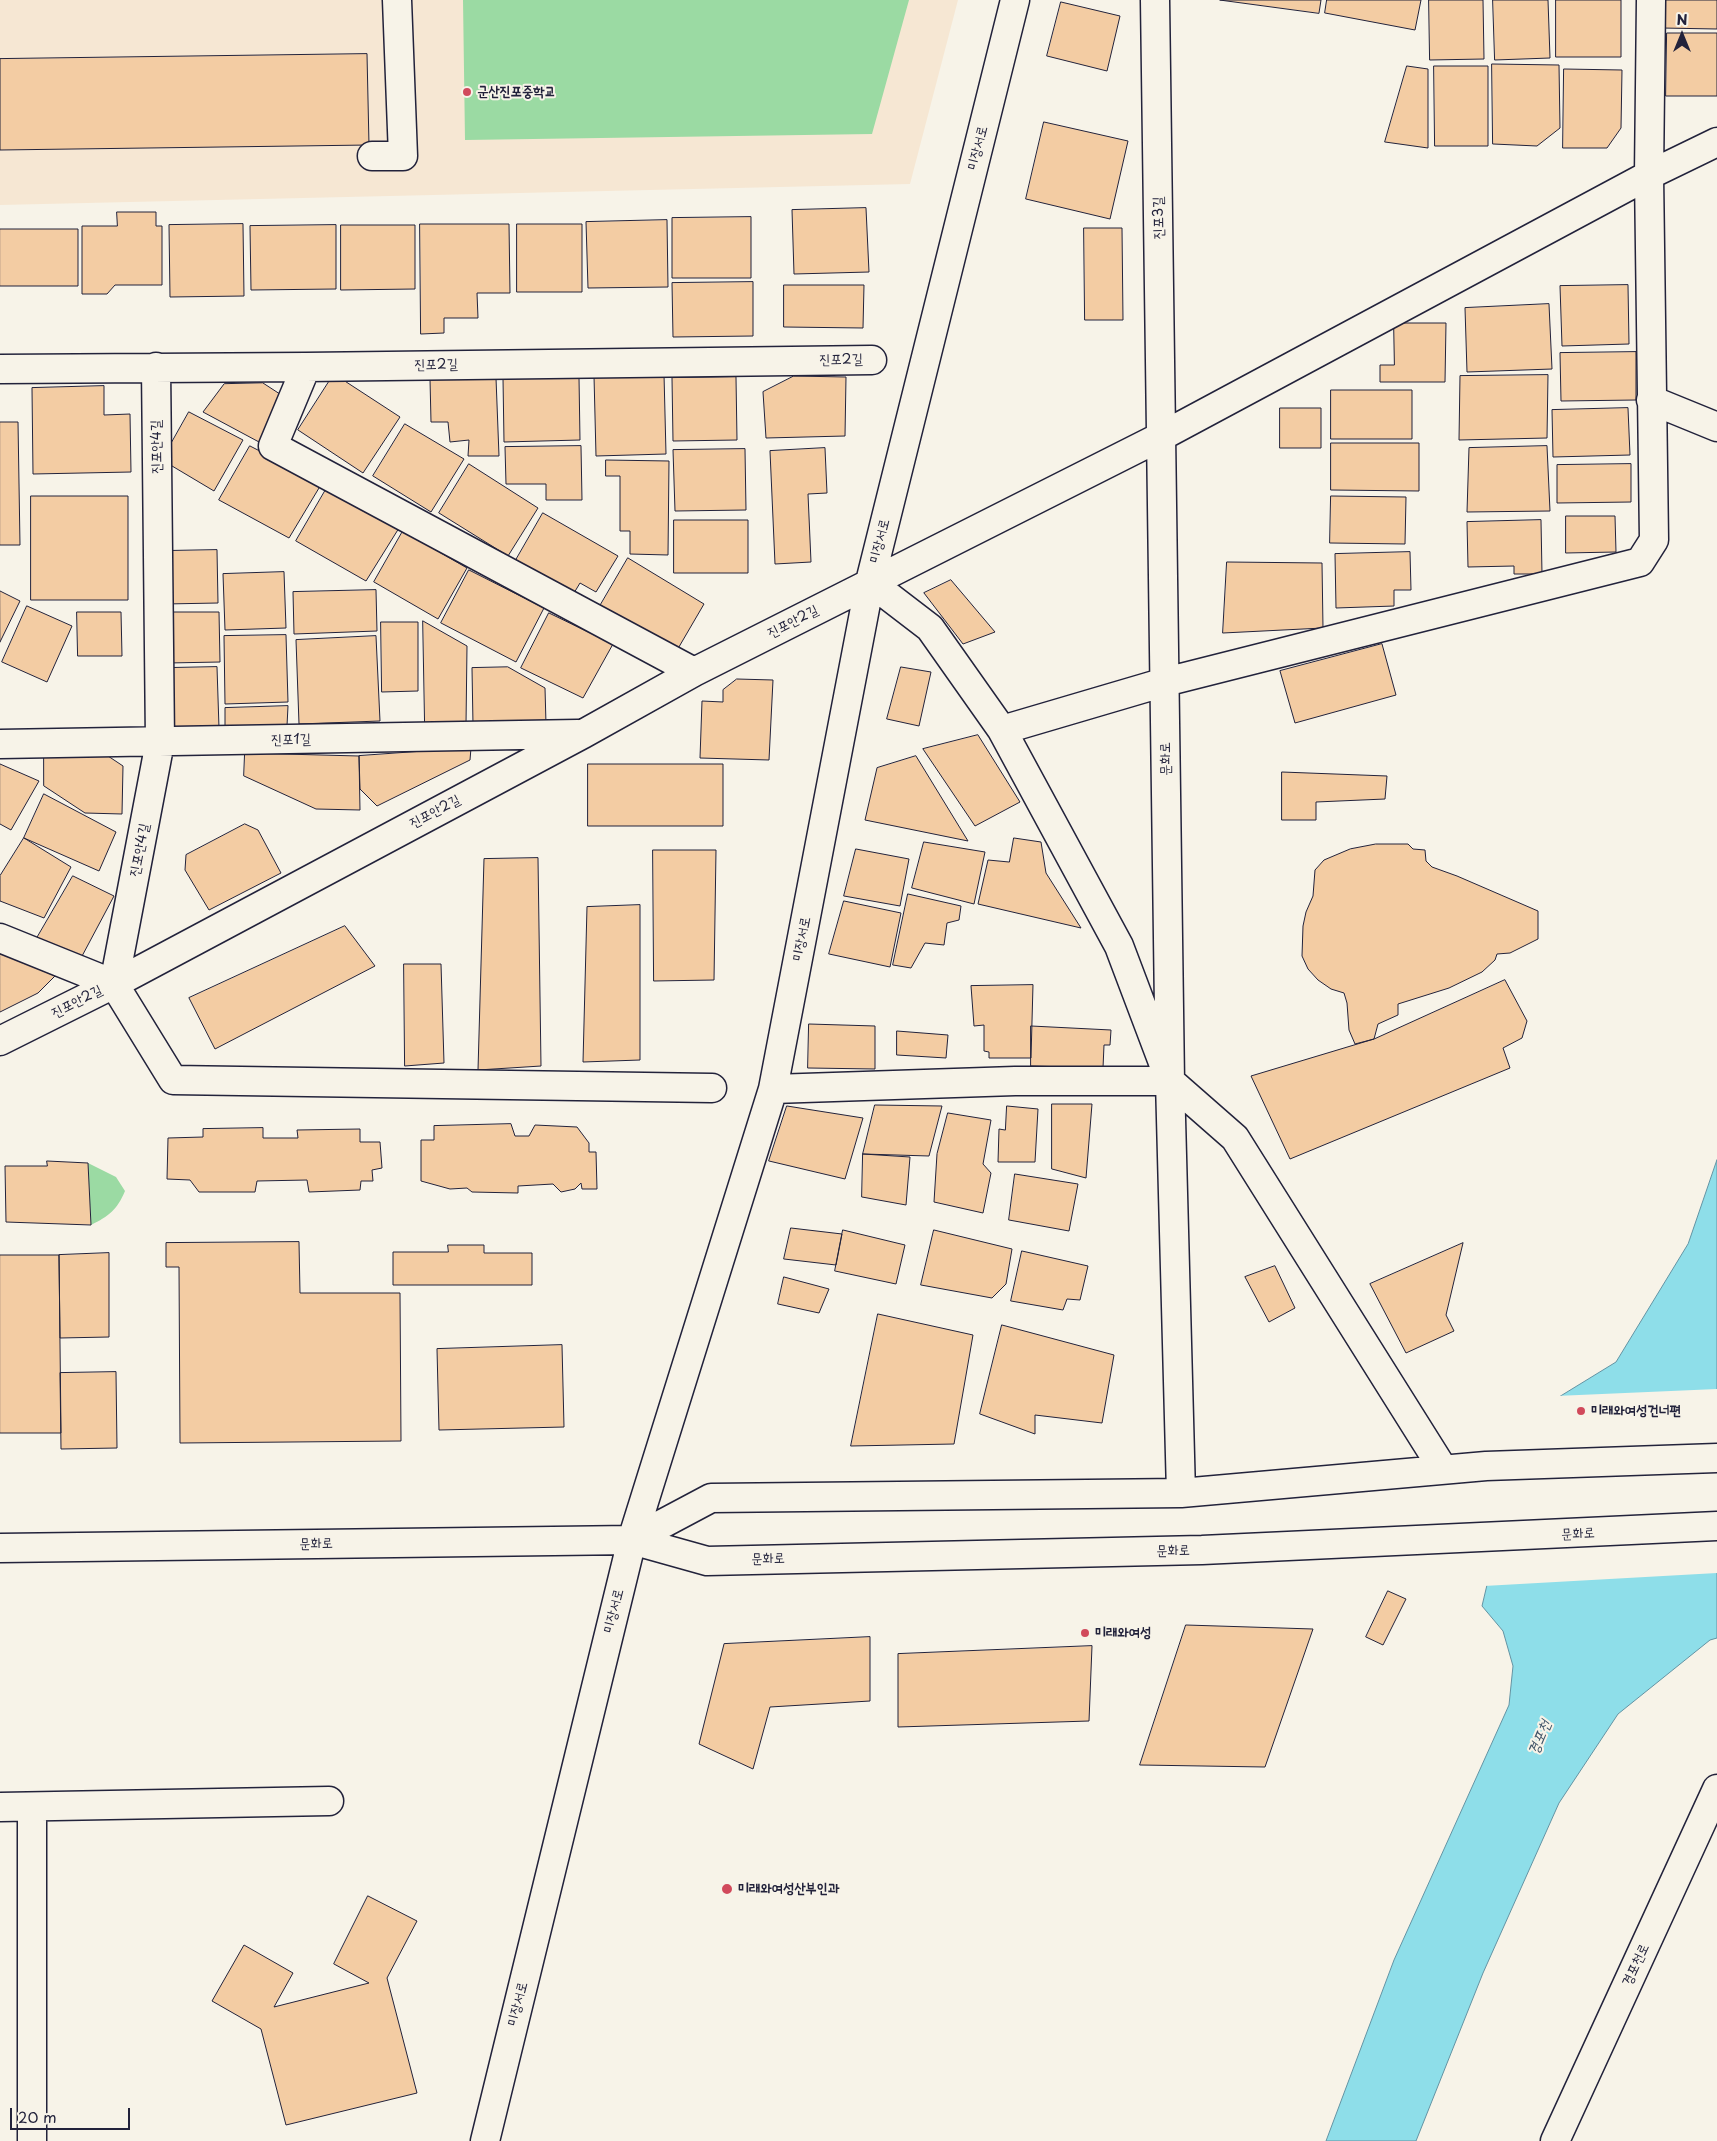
<!DOCTYPE html>
<meta charset="utf-8">
<style>
body{margin:0}
#map{position:relative;width:1717px;height:2141px;overflow:hidden;background:#f7f3e8;font-family:"Playpen Sans",sans-serif}
canvas{display:block}
.north{position:absolute;left:1657px;top:10px;width:50px;height:50px;-webkit-text-stroke:4px #f7f3e8;paint-order:stroke;rotate:0deg;font-size:14px;font-weight:700;line-height:20px;text-align:center;color:#22223b}
.north::after{content:'';display:block;margin:auto;width:18px;height:22px;background:#22223b;clip-path:polygon(50% 0,100% 100%,50% 72%,0 100%)}
.scale{position:absolute;left:10px;top:2108px;width:120px;height:22px;box-sizing:border-box;border:2px solid #22223b;border-top:0;padding-left:6px;font-size:15px;line-height:18px;white-space:nowrap;color:#22223b;-webkit-text-stroke:4px #f7f3e8;paint-order:stroke}
</style>
<div id="map">
<canvas width="1717" height="2141"></canvas>
<div class="north">N</div>
<div class="scale">20 m</div>
</div>
<script>
const ctx = document.querySelector('canvas').getContext('2d');
ctx.lineJoin = 'round';
function paint(path, color) { ctx.fillStyle = color; ctx.fill(path, 'evenodd'); }
function strokePath(path, color, width, dash) { ctx.strokeStyle = color; ctx.lineWidth = width; ctx.lineCap = dash ? 'butt' : 'round'; ctx.setLineDash(dash || []); ctx.stroke(path); }
function label(font, color, halo, rows, align = 'center') {
  ctx.font = font + ' "Playpen Sans","Poor Story",sans-serif'; ctx.lineWidth = 4; ctx.setLineDash([]); ctx.textBaseline = 'middle'; ctx.strokeStyle = halo; ctx.fillStyle = color; for (const [text, x, y, turn = 0] of rows) {
    ctx.save(); ctx.translate(x, y); ctx.rotate((+turn || 0) * Math.PI / 180); ctx.textAlign = isNaN(turn) ? turn : align; if (halo) ctx.strokeText(text, 0, 0); ctx.fillText(text, 0, 0); ctx.restore();
  }
}
const built = new Path2D(`
 M 0,0 L 958,0 L 910,184 L 0,205 Z`);
const green = new Path2D(`
 M 463,0 L 909,0 L 872,134 L 465,140 Z
 M 88,1163 L 116,1177 L 125,1191 C 117,1210 109,1216 91,1225 Z`);
const water = new Path2D(`
 M 1717,1160 L 1717,1638 L 1710,1640 L 1618,1714 L 1559,1803 L 1483,1973 L 1416,2141 L 1326,2141 L 1394,1960 L 1509,1705 L 1513,1666 L 1503,1631 L 1482,1606 L 1530,1403 L 1554,1400 L 1616,1362 L 1688,1244 Z`);
const pier = new Path2D(`
 M 1717,1389 L 1717,1573 L 1484,1586 L 1528,1401 L 1556,1396 Z`);
const building = new Path2D(`
 M 1220,0 L 1321,0 L 1319,13 Z
 M 1327,0 L 1421,0 L 1415,30 L 1325,13 Z
 M 1429,0 L 1483,0 L 1484,59 L 1430,60 Z
 M 1493,0 L 1548,0 L 1550,58 L 1495,60 Z
 M 1556,0 L 1621,0 L 1621,57 L 1556,57 Z
 M 1661,0 L 1717,0 L 1717,29 L 1661,28 Z
 M 1061,2 L 1120,16 L 1107,71 L 1047,56 Z
 M 1667,33 L 1717,33 L 1717,96 L 1666,96 Z
 M 367,54 L 369,145 L 0,150 L 0,59 Z
 M 1492,64 L 1559,65 L 1560,128 L 1537,146 L 1493,144 Z
 M 1407,66 L 1428,69 L 1428,148 L 1385,142 Z
 M 1434,66 L 1488,66 L 1488,146 L 1435,146 Z
 M 1564,69 L 1622,70 L 1621,128 L 1607,148 L 1563,148 Z
 M 1044,122 L 1128,141 L 1110,219 L 1026,199 Z
 M 866,208 L 869,272 L 794,274 L 792,210 Z
 M 117,212 L 156,212 L 156,226 L 162,226 L 162,285 L 115,285 L 107,294 L 82,294 L 82,226 L 117,226 Z
 M 751,217 L 751,278 L 672,278 L 672,218 Z
 M 667,220 L 668,287 L 588,288 L 586,222 Z
 M 243,224 L 244,296 L 170,297 L 169,225 Z
 M 420,224 L 509,224 L 510,293 L 477,293 L 478,318 L 444,318 L 444,333 L 421,334 Z
 M 517,224 L 582,224 L 582,292 L 517,292 Z
 M 336,225 L 336,289 L 251,290 L 250,226 Z
 M 341,225 L 415,225 L 415,289 L 341,290 Z
 M 1084,228 L 1122,228 L 1123,320 L 1085,320 Z
 M 0,229 L 78,229 L 78,286 L 0,286 Z
 M 753,282 L 753,336 L 673,337 L 672,283 Z
 M 784,285 L 864,285 L 863,328 L 784,327 Z
 M 1628,285 L 1629,344 L 1562,346 L 1560,286 Z
 M 1549,304 L 1552,369 L 1467,372 L 1465,308 Z
 M 1394,323 L 1446,323 L 1445,382 L 1380,382 L 1380,365 L 1394,365 Z
 M 1636,352 L 1636,400 L 1561,401 L 1560,353 Z
 M 334,374 L 400,417 L 363,473 L 298,430 Z
 M 664,374 L 666,454 L 596,456 L 594,376 Z
 M 1548,375 L 1547,438 L 1459,440 L 1460,376 Z
 M 794,376 L 846,377 L 845,436 L 766,438 L 763,392 Z
 M 579,377 L 580,440 L 504,442 L 503,378 Z
 M 736,377 L 737,440 L 673,441 L 672,378 Z
 M 496,378 L 499,456 L 468,456 L 469,440 L 450,442 L 448,422 L 431,422 L 430,379 Z
 M 263,383 L 286,398 L 259,442 L 203,412 L 224,384 Z
 M 104,386 L 104,415 L 130,414 L 131,472 L 33,474 L 32,388 Z
 M 1331,390 L 1412,390 L 1412,439 L 1331,439 Z
 M 1280,408 L 1321,408 L 1321,448 L 1280,448 Z
 M 1628,408 L 1630,455 L 1553,457 L 1552,410 Z
 M 189,412 L 243,440 L 214,491 L 162,460 Z
 M 0,422 L 18,422 L 20,545 L 0,545 Z
 M 405,424 L 464,459 L 431,512 L 373,476 Z
 M 1331,443 L 1419,443 L 1419,491 L 1331,490 Z
 M 250,446 L 322,483 L 289,538 L 219,500 Z
 M 581,446 L 582,500 L 546,500 L 546,484 L 506,484 L 505,447 Z
 M 1547,446 L 1550,511 L 1467,512 L 1469,448 Z
 M 825,448 L 827,493 L 808,494 L 811,562 L 775,564 L 770,451 Z
 M 745,449 L 746,510 L 675,511 L 673,450 Z
 M 606,460 L 669,461 L 668,555 L 630,554 L 630,531 L 620,531 L 620,476 L 606,476 Z
 M 469,464 L 538,508 L 508,556 L 439,513 Z
 M 1631,464 L 1631,502 L 1557,503 L 1557,465 Z
 M 328,486 L 399,528 L 366,581 L 296,541 Z
 M 31,496 L 128,496 L 128,600 L 31,600 Z
 M 1331,496 L 1406,497 L 1405,544 L 1330,543 Z
 M 543,513 L 618,556 L 596,592 L 580,583 L 574,593 L 516,560 Z
 M 1566,516 L 1615,516 L 1616,552 L 1566,553 Z
 M 674,520 L 748,520 L 748,573 L 674,573 Z
 M 1541,520 L 1542,574 L 1514,574 L 1514,566 L 1468,567 L 1467,522 Z
 M 403,531 L 467,568 L 438,619 L 374,582 Z
 M 217,550 L 218,603 L 165,604 L 164,551 Z
 M 1410,552 L 1411,590 L 1394,590 L 1394,606 L 1336,608 L 1335,554 Z
 M 628,558 L 704,604 L 676,652 L 600,606 Z
 M 1227,562 L 1322,563 L 1323,628 L 1223,633 Z
 M 469,570 L 544,608 L 516,662 L 441,623 Z
 M 284,572 L 286,628 L 225,630 L 223,574 Z
 M 951,580 L 995,632 L 963,644 L 924,593 Z
 M 376,590 L 377,631 L 294,634 L 293,592 Z
 M 0,591 L 20,601 L 0,642 Z
 M 27,606 L 72,626 L 47,682 L 2,662 Z
 M 77,612 L 121,612 L 122,656 L 78,656 Z
 M 167,612 L 219,612 L 220,662 L 168,663 Z
 M 549,613 L 613,644 L 583,698 L 521,668 Z
 M 423,621 L 467,646 L 466,725 L 425,725 Z
 M 381,622 L 418,622 L 418,691 L 382,692 Z
 M 286,635 L 288,702 L 225,704 L 224,636 Z
 M 376,636 L 380,721 L 299,724 L 296,640 Z
 M 1382,644 L 1396,695 L 1295,723 L 1280,671 Z
 M 217,667 L 219,728 L 169,730 L 168,668 Z
 M 508,667 L 545,688 L 546,724 L 473,725 L 472,668 Z
 M 901,667 L 931,672 L 919,726 L 887,719 Z
 M 737,679 L 773,680 L 769,760 L 700,758 L 702,701 L 723,702 L 723,690 Z
 M 288,706 L 287,726 L 225,728 L 225,708 Z
 M 978,735 L 1020,802 L 975,826 L 923,749 Z
 M 44,748 L 99,750 L 123,766 L 122,814 L 85,813 L 44,786 Z
 M 471,748 L 470,760 L 377,806 L 360,789 L 359,756 Z
 M 245,753 L 359,756 L 360,810 L 316,809 L 244,776 Z
 M 916,756 L 968,841 L 865,820 L 877,768 Z
 M 0,764 L 39,781 L 11,830 L 0,824 Z
 M 588,764 L 723,764 L 723,826 L 588,826 Z
 M 1282,772 L 1387,776 L 1385,799 L 1316,802 L 1316,820 L 1282,820 Z
 M 44,794 L 116,832 L 99,871 L 24,838 Z
 M 245,824 L 258,830 L 281,873 L 209,910 L 185,870 L 186,855 Z
 M 24,838 L 71,867 L 44,918 L 0,901 L 0,876 Z
 M 1014,838 L 1041,842 L 1046,873 L 1081,928 L 978,904 L 988,860 L 1009,862 Z
 M 924,842 L 985,852 L 974,904 L 912,888 Z
 M 1376,844 L 1408,844 L 1413,849 L 1425,850 L 1426,861 L 1432,867 L 1457,876 L 1538,911 L 1538,939 L 1510,953 L 1497,954 L 1495,960 L 1482,972 L 1449,988 L 1398,1004 L 1398,1015 L 1378,1024 L 1374,1039 L 1355,1044 L 1349,1030 L 1347,1003 L 1344,993 L 1331,989 L 1318,980 L 1308,969 L 1302,956 L 1303,926 L 1306,912 L 1313,896 L 1315,870 L 1324,860 L 1350,849 Z
 M 856,849 L 909,859 L 900,906 L 844,896 Z
 M 653,850 L 716,850 L 714,980 L 654,981 Z
 M 538,858 L 541,1066 L 478,1070 L 484,859 Z
 M 73,876 L 114,896 L 81,958 L 37,938 Z
 M 908,894 L 961,906 L 959,920 L 947,923 L 944,945 L 925,943 L 911,968 L 893,965 Z
 M 844,901 L 901,913 L 890,967 L 829,954 Z
 M 640,905 L 640,1060 L 583,1062 L 587,907 Z
 M 345,926 L 375,966 L 215,1049 L 189,998 Z
 M 0,952 L 55,976 L 38,993 L 0,1012 Z
 M 404,964 L 441,964 L 444,1063 L 405,1066 Z
 M 1505,980 L 1527,1021 L 1522,1038 L 1503,1048 L 1510,1068 L 1290,1159 L 1251,1076 L 1374,1039 Z
 M 1033,985 L 1031,1058 L 989,1058 L 989,1052 L 984,1051 L 984,1025 L 974,1026 L 971,986 Z
 M 809,1024 L 875,1026 L 875,1069 L 808,1068 Z
 M 1031,1026 L 1111,1030 L 1110,1045 L 1104,1045 L 1103,1068 L 1031,1066 Z
 M 897,1031 L 948,1035 L 946,1058 L 897,1055 Z
 M 1052,1104 L 1092,1104 L 1086,1178 L 1052,1169 Z
 M 875,1105 L 942,1106 L 929,1156 L 863,1154 Z
 M 787,1106 L 863,1118 L 845,1179 L 769,1161 Z
 M 1007,1106 L 1038,1109 L 1035,1162 L 998,1162 L 999,1129 L 1005,1130 Z
 M 948,1113 L 991,1120 L 983,1164 L 991,1173 L 983,1213 L 934,1202 L 937,1154 Z
 M 511,1124 L 515,1136 L 529,1136 L 535,1125 L 577,1127 L 589,1143 L 589,1152 L 596,1152 L 597,1189 L 582,1189 L 581,1183 L 575,1189 L 561,1192 L 553,1184 L 518,1186 L 518,1193 L 472,1192 L 467,1188 L 450,1189 L 421,1181 L 421,1140 L 434,1140 L 434,1126 Z
 M 263,1128 L 263,1138 L 298,1138 L 297,1130 L 360,1129 L 360,1142 L 380,1142 L 382,1168 L 372,1170 L 373,1181 L 361,1181 L 360,1190 L 309,1192 L 307,1180 L 257,1181 L 255,1192 L 199,1192 L 190,1180 L 167,1179 L 168,1138 L 203,1137 L 203,1129 Z
 M 863,1154 L 910,1157 L 906,1205 L 862,1197 Z
 M 47,1161 L 88,1163 L 91,1225 L 6,1222 L 5,1166 L 47,1166 Z
 M 1015,1174 L 1078,1184 L 1069,1231 L 1009,1220 Z
 M 791,1228 L 842,1234 L 836,1265 L 784,1259 Z
 M 843,1230 L 905,1245 L 896,1284 L 835,1271 Z
 M 934,1230 L 1012,1249 L 1006,1284 L 992,1298 L 921,1285 Z
 M 299,1242 L 300,1293 L 400,1293 L 401,1441 L 180,1443 L 179,1267 L 166,1267 L 166,1243 Z
 M 1463,1243 L 1446,1315 L 1454,1331 L 1406,1353 L 1370,1284 Z
 M 448,1245 L 484,1245 L 484,1253 L 532,1253 L 532,1285 L 393,1285 L 393,1252 L 448,1252 Z
 M 1022,1251 L 1088,1266 L 1080,1300 L 1067,1299 L 1063,1310 L 1011,1301 Z
 M 109,1253 L 109,1337 L 60,1338 L 59,1255 Z
 M 0,1255 L 59,1255 L 61,1433 L 0,1433 Z
 M 1275,1266 L 1295,1308 L 1269,1322 L 1245,1277 Z
 M 784,1277 L 829,1289 L 819,1313 L 778,1304 Z
 M 878,1314 L 973,1335 L 954,1444 L 851,1446 Z
 M 1002,1325 L 1114,1355 L 1102,1423 L 1035,1415 L 1035,1434 L 980,1414 Z
 M 562,1345 L 564,1427 L 439,1430 L 437,1349 Z
 M 116,1372 L 117,1448 L 61,1449 L 60,1373 Z
 M 1388,1591 L 1406,1599 L 1383,1645 L 1366,1637 Z
 M 1186,1625 L 1313,1629 L 1265,1767 L 1140,1765 Z
 M 870,1637 L 870,1701 L 770,1707 L 753,1769 L 699,1744 L 724,1644 Z
 M 1092,1646 L 1089,1721 L 898,1727 L 898,1654 Z
 M 368,1896 L 417,1921 L 387,1978 L 417,2093 L 286,2125 L 261,2029 L 212,2001 L 244,1945 L 293,1973 L 274,2007 L 369,1983 L 334,1964 Z`);
const minor = new Path2D(`
 M 1155,0 L 1170,1081 L 1181,1493
 M 372,156 L 403,156 L 397,0
 M 156,367 L 160,742 L 114,984 L 173,1080 L 712,1088
 M 306,367 L 273,446 L 694,672
 M 0,369 L 306,367 L 872,360
 M 1651,400 L 1717,427
 M 870,582 L 930,628 L 1002,730 L 1119,946 L 1170,1081 L 1235,1138 L 1443,1469
 M 1002,730 L 1165,682 L 1640,562 L 1654,540 L 1649,175 L 1717,142
 M 0,744 L 578,734
 M 0,938 L 114,984
 M 0,1041 L 114,984 L 583,734 L 694,672 L 1162,436 L 1649,175 L 1651,0
 M 773,1089 L 1015,1081 L 1170,1081
 M 632,1540 L 711,1498 L 1181,1493 L 1486,1466 L 1717,1458
 M 0,1548 L 632,1540 L 707,1561 L 1202,1550 L 1717,1526
 M 0,1807 L 329,1801
 M 32,1807 L 32,2141
 M 485,2141 L 632,1540 L 773,1089 L 870,582 L 1015,0
 M 1555,2141 L 1717,1789`);
const markers = [
 [467,92,5,"#d1495b"],
 [1581,1411,5,"#d1495b"],
 [1085,1633,5,"#d1495b"],
 [727,1889,6,"#d1495b"]
];
const poiNames = [
 ["군산진포중학교",477,92],
 ["미래와여성건너편",1591,1411],
 ["미래와여성",1095,1633],
 ["미래와여성산부인과",738,1889]
];
const streetNames = [
 ["미장서로",978,148,-76],
 ["진포3길",1159,218,-91],
 ["진포2길",841,360,-1],
 ["진포2길",436,365,-1],
 ["진포안4길",157,447,-91],
 ["미장서로",880,541,-76],
 ["진포안2길",793,622,-27],
 ["진포1길",291,740,-1],
 ["문화로",1166,759,-91],
 ["진포안2길",435,812,-28],
 ["진포안4길",140,850,-79],
 ["미장서로",802,939,-79],
 ["진포안2길",77,1002,-27],
 ["문화로",1578,1534,-3],
 ["문화로",316,1544,-1],
 ["문화로",1173,1551,-1],
 ["문화로",768,1559,-1],
 ["미장서로",614,1611,-76],
 ["경포천로",1636,1965,-65],
 ["미장서로",518,2004,-76]
];
const waterNames = [
 ["경포천",1540,1738,-67]
];
paint(built, '#f6e7d3');
paint(green, '#9bdaa3');
paint(water, '#8edee9');
strokePath(water, '#6393a3', 1);
paint(pier, '#f7f3e8');
paint(building, '#f3cca3');
strokePath(building, '#22223b', 1);
strokePath(minor, '#22223b', 31);
strokePath(minor, '#f7f3e8', 28);
for (const [x, y, r, color] of markers) { const dot = new Path2D(); dot.arc(x, y, r, 0, 2 * Math.PI); ctx.fillStyle = color; ctx.fill(dot); strokePath(dot, '#f7f3e8', 2); }
label('bold 14px', '#22223b', '#f7f3e8', poiNames, 'left');
label('14px', '#22223b', '#f7f3e8', streetNames);
label('italic 15px', '#3d5166', '#f7f3e8', waterNames);
</script>
